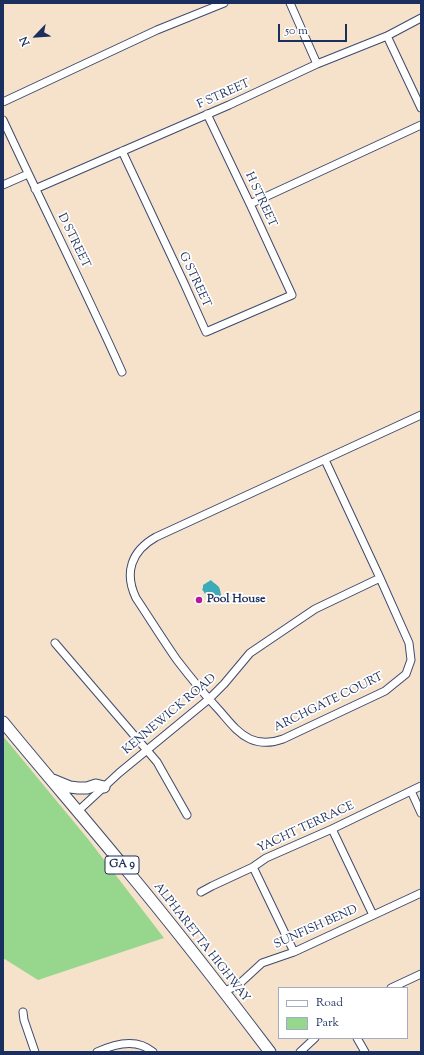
<!DOCTYPE html>
<style>
body{margin:0}
#map{position:relative;width:424px;height:1055px;overflow:hidden;background:#f6e1ca;font-family:"Sorts Mill Goudy",serif}
canvas{display:block}
.frame{position:absolute;inset:0;border:4px solid #1b2f5e;pointer-events:none}
.legend{position:absolute;left:278px;top:987px;width:130px;height:52px;box-sizing:border-box;background:#fff;border:1px solid #a4acbf;margin:0;padding:5px 7px;list-style:none;font-size:12px;color:#1b2f5e}
.legend li{display:flex;align-items:center;gap:8px;height:20px}
.legend b{width:20px;border:1px solid #a4acbf}
.north{position:absolute;left:16px;top:16px;width:40px;height:40px;-webkit-text-stroke:3px #fff;paint-order:stroke;rotate:245deg;font-size:11px;font-weight:700;line-height:16px;text-align:center;color:#1b2f5e}
.north::after{content:'';display:block;margin:auto;width:14px;height:18px;background:#1b2f5e;clip-path:polygon(50% 0,100% 100%,50% 72%,0 100%)}
.scale{position:absolute;left:278px;top:24px;width:69px;height:18px;box-sizing:border-box;border:2px solid #1b2f5e;border-top:0;padding-left:5px;font-size:12px;line-height:14px;white-space:nowrap;color:#1b2f5e;-webkit-text-stroke:3px #fff;paint-order:stroke}
</style>
<div id="map">
<canvas width="424" height="1055"></canvas>
<div class="frame"></div>
<ul class="legend">
<li><b style="height:5px;background:#fff"></b>Road</li>
<li><b style="height:11px;background:#96d78d"></b>Park</li>
</ul>
<div class="north">N</div>
<div class="scale">50 m</div>
</div>
<script>
const ctx = document.querySelector('canvas').getContext('2d');
ctx.lineJoin = 'round';
function paint(path, color) { ctx.fillStyle = color; ctx.fill(path, 'evenodd'); }
function strokePath(path, color, width, dash) { ctx.strokeStyle = color; ctx.lineWidth = width; ctx.lineCap = dash ? 'butt' : 'round'; ctx.setLineDash(dash || []); ctx.stroke(path); }
function label(font, color, halo, rows, align = 'center') {
  ctx.font = font + ' "Sorts Mill Goudy",serif'; ctx.lineWidth = 3.5; ctx.setLineDash([]); ctx.textBaseline = 'middle'; ctx.strokeStyle = halo; ctx.fillStyle = color; for (const [text, x, y, turn = 0] of rows) {
    ctx.save(); ctx.translate(x, y); ctx.rotate((+turn || 0) * Math.PI / 180); ctx.textAlign = isNaN(turn) ? turn : align; if (halo) ctx.strokeText(text, 0, 0); ctx.fillText(text, 0, 0); ctx.restore();
  }
}
const green = new Path2D(`
 M 3,736 L 88,839 L 164,938 L 38,980 L 3,958 Z`);
const water = new Path2D(`
 M 211,580 C 213,583 215,583 218,586 C 221,589 220,594 222,597 L 214,603 L 212,602 L 210,602 L 202,589 L 203,588 L 203,585 Z`);
const street = new Path2D(`
 M 290,3 L 317,64
 M 387,36 L 421,108
 M 3,102 L 157,30 L 224,3
 M 3,120 C 42,204 84,287 122,372
 M 122,151 L 184,283 L 206,332 L 292,295 L 250,204 L 207,114
 M 3,185 L 28,174
 M 35,189 L 229,105 L 317,64 L 387,36 L 421,18
 M 250,204 L 421,125
 M 325,460 L 380,578 L 409,643 L 411,660 L 406,674 L 385,691 L 283,739 C 272,743 261,744 250,739 C 237,733 228,720 219,710 C 204,694 190,677 177,660 C 163,640 150,619 136,598 C 124,573 131,551 156,537 L 421,415
 M 55,643 L 157,762 L 187,815
 M 411,791 L 421,813
 M 77,812 L 119,773 L 209,699 L 224,684 L 250,653 L 315,609 L 380,578
 M 332,829 L 373,915
 M 253,867 L 294,952
 M 201,892 L 212,886 L 253,867 L 266,858 L 332,829 L 421,786
 M 391,988 L 421,974
 M 224,991 L 237,986 L 262,963 L 294,952 L 421,893
 M 23,1012 L 24,1020 L 35,1052
 M 357,1038 L 365,1052
 M 97,1052 C 114,1044 137,1038 153,1052
 M 300,1052 L 315,1038`);
const primary = new Path2D(`
 M 3,722 C 43,771 85,819 125,868 C 175,928 223,990 270,1052
 M 53,780 L 70,787 L 78,788 L 87,788 L 96,785 L 104,787`);
const markers = [
 [199,600,4,"#b5179e"]
];
const shields = [
 [122,865,34]
];
const shieldNames = [
 ["GA 9",122,865]
];
const streetNames = [
 ["F STREET",224,95,-24],
 ["H STREET",260,200,65],
 ["D STREET",73,241,64],
 ["G STREET",194,280,65],
 ["ARCHGATE COURT",329,703,-26],
 ["KENNEWICK ROAD",170,715,-40],
 ["YACHT TERRACE",306,828,-25],
 ["SUNFISH BEND",316,928,-24],
 ["ALPHARETTA HIGHWAY",201,943,52]
];
const poiNames = [
 ["Pool House",207,600]
];
paint(green, '#96d78d');
paint(water, '#3babb8');
strokePath(street, '#3c4a6e', 9);
strokePath(primary, '#3c4a6e', 13);
strokePath(street, '#fff', 7);
strokePath(primary, '#fff', 11);
for (const [x, y, r, color] of markers) { const dot = new Path2D(); dot.arc(x, y, r, 0, 2 * Math.PI); ctx.fillStyle = color; ctx.fill(dot); strokePath(dot, '#fff', 1.5); }
for (const [x, y, w] of shields) { const box = new Path2D(); box.roundRect(x - w / 2, y - 9, w, 18, 3); ctx.fillStyle = '#fff'; ctx.fill(box); strokePath(box, '#1b2f5e', 1); }
label('bold 11px', '#1b2f5e', null, shieldNames);
label('12px', '#1b2f5e', '#fff', streetNames);
label('bold 12px', '#1b2f5e', '#fff', poiNames, 'left');
</script>
